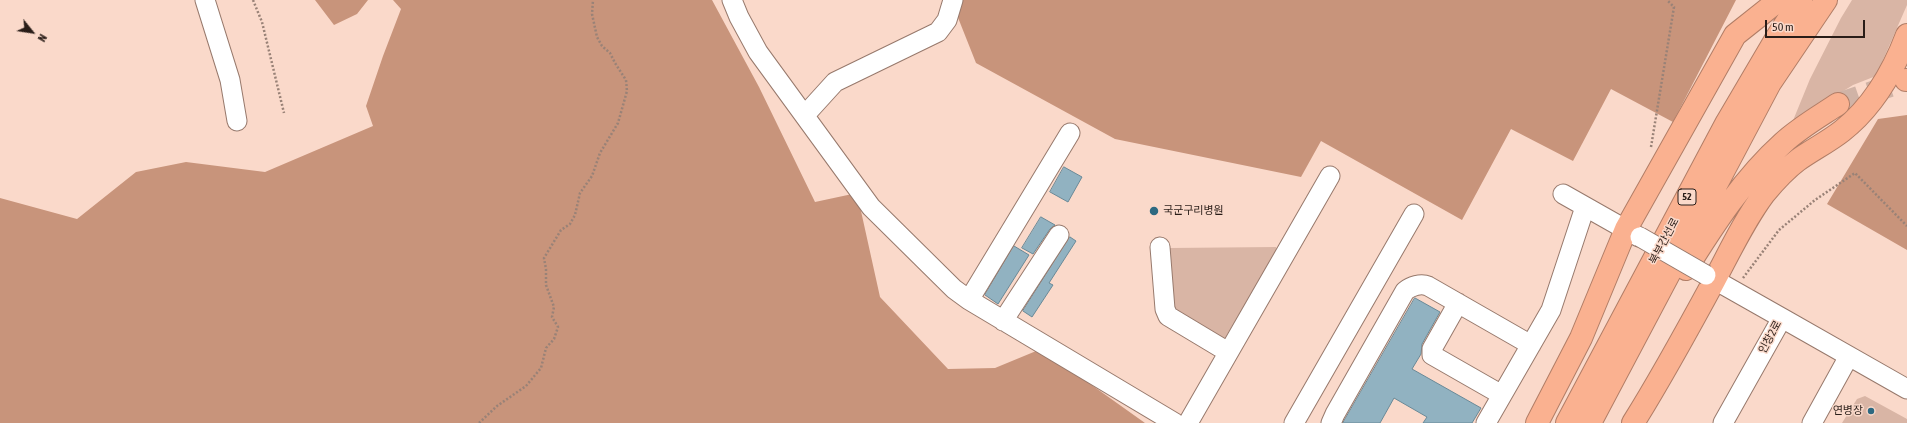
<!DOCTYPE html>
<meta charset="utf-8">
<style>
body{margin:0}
#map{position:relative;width:1907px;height:423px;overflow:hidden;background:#fad9ca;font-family:"Asap Condensed",sans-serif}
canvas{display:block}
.north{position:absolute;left:12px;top:12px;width:40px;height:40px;-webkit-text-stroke:3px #fad9ca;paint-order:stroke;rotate:120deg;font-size:11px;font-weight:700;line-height:16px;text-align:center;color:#291d18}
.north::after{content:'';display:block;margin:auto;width:14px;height:18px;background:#291d18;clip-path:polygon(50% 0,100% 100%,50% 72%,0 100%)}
.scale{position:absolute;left:1765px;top:20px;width:100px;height:18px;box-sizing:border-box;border:2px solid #291d18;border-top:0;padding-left:5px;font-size:12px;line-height:14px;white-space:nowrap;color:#291d18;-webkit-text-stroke:3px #fad9ca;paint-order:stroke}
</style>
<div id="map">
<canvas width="1907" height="423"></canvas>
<div class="north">N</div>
<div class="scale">50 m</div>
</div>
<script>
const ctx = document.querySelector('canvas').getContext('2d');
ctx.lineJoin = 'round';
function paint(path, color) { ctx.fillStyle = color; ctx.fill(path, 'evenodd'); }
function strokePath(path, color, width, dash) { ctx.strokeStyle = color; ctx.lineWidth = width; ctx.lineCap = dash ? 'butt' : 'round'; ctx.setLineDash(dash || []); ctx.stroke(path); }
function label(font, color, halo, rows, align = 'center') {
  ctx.font = font + ' "Asap Condensed","Noto Sans KR",sans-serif'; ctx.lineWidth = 3; ctx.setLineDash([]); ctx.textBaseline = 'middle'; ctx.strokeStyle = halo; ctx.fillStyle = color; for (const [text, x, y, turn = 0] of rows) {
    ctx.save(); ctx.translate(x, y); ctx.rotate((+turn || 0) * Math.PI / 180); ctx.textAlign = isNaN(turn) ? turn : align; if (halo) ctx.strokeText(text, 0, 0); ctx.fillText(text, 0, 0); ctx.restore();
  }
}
const green = new Path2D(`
 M 1852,0 L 1907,0 L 1907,5 L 1876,76 L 1853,85 L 1792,123 L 1810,79 L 1841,18 Z
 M 1276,247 L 1277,251 L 1223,341 L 1173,316 L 1167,250 L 1170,248 Z
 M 1865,396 L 1907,419 L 1907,423 L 1842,423 L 1857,399 Z`);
const forest = new Path2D(`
 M 315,0 L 368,0 L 357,14 L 334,25 Z
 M 393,0 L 712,0 L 759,87 L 815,202 L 857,193 L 880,297 L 948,369 L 995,368 L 1041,349 L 1145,423 L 0,423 L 0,198 L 77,219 L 136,172 L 186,162 L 265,172 L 373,126 L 366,106 L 383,56 L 401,9 Z
 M 951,0 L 1736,0 L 1673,122 L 1611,89 L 1573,161 L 1511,129 L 1462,220 L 1321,141 L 1301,177 L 1115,139 L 976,63 Z
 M 1907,115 L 1907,250 L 1827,204 L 1878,119 Z`);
const building = new Path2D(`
 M 1064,167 L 1082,177 L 1068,202 L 1050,192 Z
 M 1041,217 L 1055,225 L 1050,229 L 1033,254 L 1022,248 Z
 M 1070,237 L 1076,241 L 1049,283 L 1053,285 L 1032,317 L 1023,311 Z
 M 1014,246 L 1029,255 L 998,304 L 985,295 Z
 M 1415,298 L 1440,312 L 1422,344 L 1421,354 L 1412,369 L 1481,408 L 1472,423 L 1423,423 L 1427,417 L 1394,398 L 1380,423 L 1343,423 Z`);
const highwayTunnel = new Path2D(`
 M 1838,104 L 1890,86`);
const path = new Path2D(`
 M 253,0 L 262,22 L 284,113
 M 1651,147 L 1674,7 L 1667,0
 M 1743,278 L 1779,230 L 1815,200 L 1855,173 L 1907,226
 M 479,423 L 497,406 L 526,386 L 541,368 L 546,348 L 554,339 L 558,327 L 552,317 L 554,307 L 546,285 L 546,269 L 544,258 L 561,230 L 570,224 L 575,215 L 580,193 L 592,176 L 600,153 L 618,123 L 627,91 L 626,80 L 615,63 L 610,53 L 602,46 L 597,37 L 592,14 L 593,0`);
const minor = new Path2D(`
 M 205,0 L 230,80 L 237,121
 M 732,0 L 739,17 L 758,52 L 871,207 L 954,289 L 969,300 L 1175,423
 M 805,115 L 835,82 L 938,32 L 947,20 L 953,0
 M 1563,194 L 1639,237
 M 1160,247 L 1165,309 L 1168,316 L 1228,352
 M 1706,275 L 1782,318 L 1723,423
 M 969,300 L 1070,133
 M 1458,303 L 1432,349 L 1432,355 L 1502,395
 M 1782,318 L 1907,389
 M 1003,321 L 1059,235
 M 1188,423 L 1330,176
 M 1294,423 L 1414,214
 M 1331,423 L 1335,414 L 1405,291 C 1411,286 1421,283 1428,286 L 1531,345
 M 1486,423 L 1551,310 L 1585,207
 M 1812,423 L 1849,356`);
const highway = new Path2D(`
 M 1906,80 L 1907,80
 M 1686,269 C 1714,224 1744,178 1783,143 C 1799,128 1820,116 1838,104
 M 1537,423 L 1581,338 L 1626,229 L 1735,35 L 1779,0
 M 1567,423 L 1727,122 L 1777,37 L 1801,0
 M 1590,423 L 1770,83 L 1826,0
 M 1633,423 C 1662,377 1688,329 1714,281 C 1730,251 1744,221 1764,194 C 1774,182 1786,169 1798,160 C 1812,150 1828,142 1842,131 C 1874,106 1893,72 1907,35`);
const minorBridge = new Path2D(`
 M 1640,237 L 1706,275`);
const markers = [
 [1154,211,5,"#2d6981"],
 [1871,411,4,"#2d6981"]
];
const shields = [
 [1687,197,18]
];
const shieldNames = [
 ["52",1687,197]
];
const poiNames = [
 ["국군구리병원",1163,211],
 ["연병장",1863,411,"right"]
];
const streetNames = [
 ["북부간선로",1664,241,-62],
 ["인창2로",1770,337,-62]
];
paint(green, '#d9b5a5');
paint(forest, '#c8947b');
paint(building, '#91b2c1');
strokePath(building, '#698997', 1);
strokePath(highwayTunnel, '#d0b3a6', 22, [22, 11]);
strokePath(minor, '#97796c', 21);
strokePath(highway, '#b17d66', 24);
strokePath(path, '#998277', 2.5, [2, 2]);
strokePath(minor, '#fff', 19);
strokePath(highway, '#fab190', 22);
strokePath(minorBridge, '#97796c', 21, []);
strokePath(minorBridge, '#fff', 19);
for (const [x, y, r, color] of markers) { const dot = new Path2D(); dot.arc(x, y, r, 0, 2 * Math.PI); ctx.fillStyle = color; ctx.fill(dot); strokePath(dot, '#fad9ca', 1.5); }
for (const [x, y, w] of shields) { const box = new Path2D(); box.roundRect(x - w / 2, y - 8, w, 16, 3); ctx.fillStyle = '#fad9ca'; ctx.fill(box); strokePath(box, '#291d18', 1); }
label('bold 10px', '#291d18', null, shieldNames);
label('11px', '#291d18', '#fad9ca', poiNames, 'left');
label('11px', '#291d18', '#fad9ca', streetNames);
</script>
